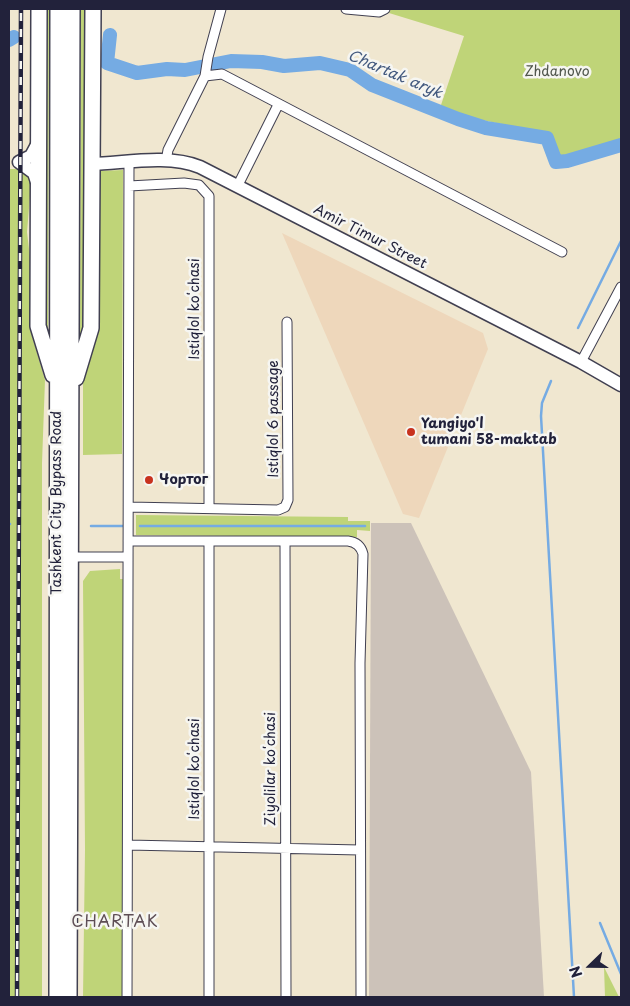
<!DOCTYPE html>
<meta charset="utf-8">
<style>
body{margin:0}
#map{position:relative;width:630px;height:1006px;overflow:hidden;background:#f0e7d0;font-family:"Playpen Sans",sans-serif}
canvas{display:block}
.frame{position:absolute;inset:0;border:10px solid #22223b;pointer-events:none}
.north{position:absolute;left:565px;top:941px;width:50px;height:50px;-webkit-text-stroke:4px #f6f6f2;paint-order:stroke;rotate:248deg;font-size:14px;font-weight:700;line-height:20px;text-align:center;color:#22223b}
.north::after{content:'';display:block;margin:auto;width:18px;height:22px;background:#22223b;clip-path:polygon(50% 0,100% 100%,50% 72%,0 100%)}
</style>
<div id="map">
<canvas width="630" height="1006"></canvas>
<div class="frame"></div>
<div class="north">N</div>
</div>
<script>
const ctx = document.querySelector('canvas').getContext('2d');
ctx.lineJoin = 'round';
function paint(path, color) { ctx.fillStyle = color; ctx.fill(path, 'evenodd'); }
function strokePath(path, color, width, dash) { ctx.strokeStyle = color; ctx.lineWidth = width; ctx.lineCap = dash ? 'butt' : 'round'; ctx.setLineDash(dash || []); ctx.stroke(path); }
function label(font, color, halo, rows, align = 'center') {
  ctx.font = font + ' "Playpen Sans",sans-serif'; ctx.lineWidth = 5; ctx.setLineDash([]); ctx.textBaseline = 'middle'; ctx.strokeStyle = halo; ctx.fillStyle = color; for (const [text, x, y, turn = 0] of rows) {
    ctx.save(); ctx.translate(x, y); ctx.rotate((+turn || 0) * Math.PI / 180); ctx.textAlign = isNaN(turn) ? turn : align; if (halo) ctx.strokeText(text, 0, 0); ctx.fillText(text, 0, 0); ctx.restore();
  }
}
const built = new Path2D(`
 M 282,233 L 483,333 L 488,349 L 419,518 L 403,514 Z`);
const industrial = new Path2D(`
 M 371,523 L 411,523 L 531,772 L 544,997 L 369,997 Z`);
const green = new Path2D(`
 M 42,9 L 49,9 L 48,343 L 42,325 Z
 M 81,9 L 87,9 L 85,328 L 80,341 Z
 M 391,9 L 621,9 L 621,139 L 563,158 L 557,156 L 549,134 L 439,111 L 464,36 L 389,13 Z
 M 9,169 L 21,169 L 27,174 L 31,184 L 27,232 L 31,266 L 31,333 L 45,380 L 42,463 L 42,997 L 9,997 Z
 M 123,170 L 122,454 L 83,455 L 83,383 L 99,328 L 100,171 Z
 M 136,515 L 348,517 L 348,521 L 370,521 L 370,531 L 357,530 L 357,537 L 136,535 Z
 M 120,569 L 120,579 L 125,579 L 125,997 L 83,997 L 85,850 L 83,581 L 90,571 Z
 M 604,967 L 619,997 L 605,997 Z`);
const stream = new Path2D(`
 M 578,328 L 621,241
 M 551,381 L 542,403 L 541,416 L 574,997
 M 9,524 L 10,524
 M 91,526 L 125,526
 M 140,526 L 365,526
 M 600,923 L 621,974`);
const river = new Path2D(`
 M 110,35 L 107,63 L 137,73 L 167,69 L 185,70 L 231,61 L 262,62 L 284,66 L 320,63 L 350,70 L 372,85 L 458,119 L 486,128 L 547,138 L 556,162 L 567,161 L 621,145
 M 9,40 L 14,37`);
const street = new Path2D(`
 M 346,9 L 379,12 L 385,9
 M 205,76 L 222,74 L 562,252
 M 166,161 L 168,150 L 205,76 L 208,57 L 221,9
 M 238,185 L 278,105
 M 129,186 L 184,183 L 199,185 L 209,196 L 209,508
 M 581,362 L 621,287
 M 129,507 L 278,510 L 285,507 L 288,500 L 287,322
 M 128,541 L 348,541 C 356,542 361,546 363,554 L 360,663 L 361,997
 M 285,541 L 286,997
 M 71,557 L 128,557
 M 128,845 L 360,850
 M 127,997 L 129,162
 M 209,997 L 209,541`);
const secondary = new Path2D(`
 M 38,143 L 31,156 L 19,162 L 34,173 L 38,185
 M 92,164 C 126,163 167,154 200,167 L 581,362 L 621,385`);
const highway = new Path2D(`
 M 39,9 L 38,326 L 53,375
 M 76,378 L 91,328 L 93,9
 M 57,997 L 58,9
 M 69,997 L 72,9`);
const rail = new Path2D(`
 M 17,997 L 21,9`);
const markers = [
 [411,432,5,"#c8321e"],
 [149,480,5,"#c8321e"]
];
const parkNames = [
 ["Zhdanovo",557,72]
];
const streetNames = [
 ["Amir Timur Street",370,237,27],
 ["Istiqlol koʻchasi",195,309,-90],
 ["Istiqlol 6 passage",274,419,-90],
 ["Tashkent City Bypass Road",57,503,-90],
 ["Istiqlol koʻchasi",195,769,-90],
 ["Ziyolilar koʻchasi",271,769,-90]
];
const poiNames = [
 ["Yangiyo'l",421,424],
 ["tumani 58-maktab",421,440],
 ["Чортог",159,480]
];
const waterNames = [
 ["Chartak aryk",395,75,23]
];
const quarterNames = [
 ["CHARTAK",115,923]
];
paint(built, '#eed7bb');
paint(industrial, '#ccc2b9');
paint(green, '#bfd478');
strokePath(stream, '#75abe3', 2.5);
strokePath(river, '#75abe3', 14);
strokePath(street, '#414051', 11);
strokePath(secondary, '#414051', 15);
strokePath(highway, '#414051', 18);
strokePath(street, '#fff', 9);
strokePath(secondary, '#fff', 12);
strokePath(highway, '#fff', 15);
strokePath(rail, '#22223b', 4.5);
strokePath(rail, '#f6f6f2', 2.5, [8]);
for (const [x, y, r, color] of markers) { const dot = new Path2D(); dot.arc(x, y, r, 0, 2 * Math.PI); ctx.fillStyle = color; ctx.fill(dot); strokePath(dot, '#f6f6f2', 2); }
label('14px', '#51574d', '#f6f6f2', parkNames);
label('14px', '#22223b', '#f6f6f2', streetNames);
label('bold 14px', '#22223b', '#f6f6f2', poiNames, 'left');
label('italic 15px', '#43597e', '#f6f6f2', waterNames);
ctx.letterSpacing = '1px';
label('16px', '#5e4e55', '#f6f6f2', quarterNames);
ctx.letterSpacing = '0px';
</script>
